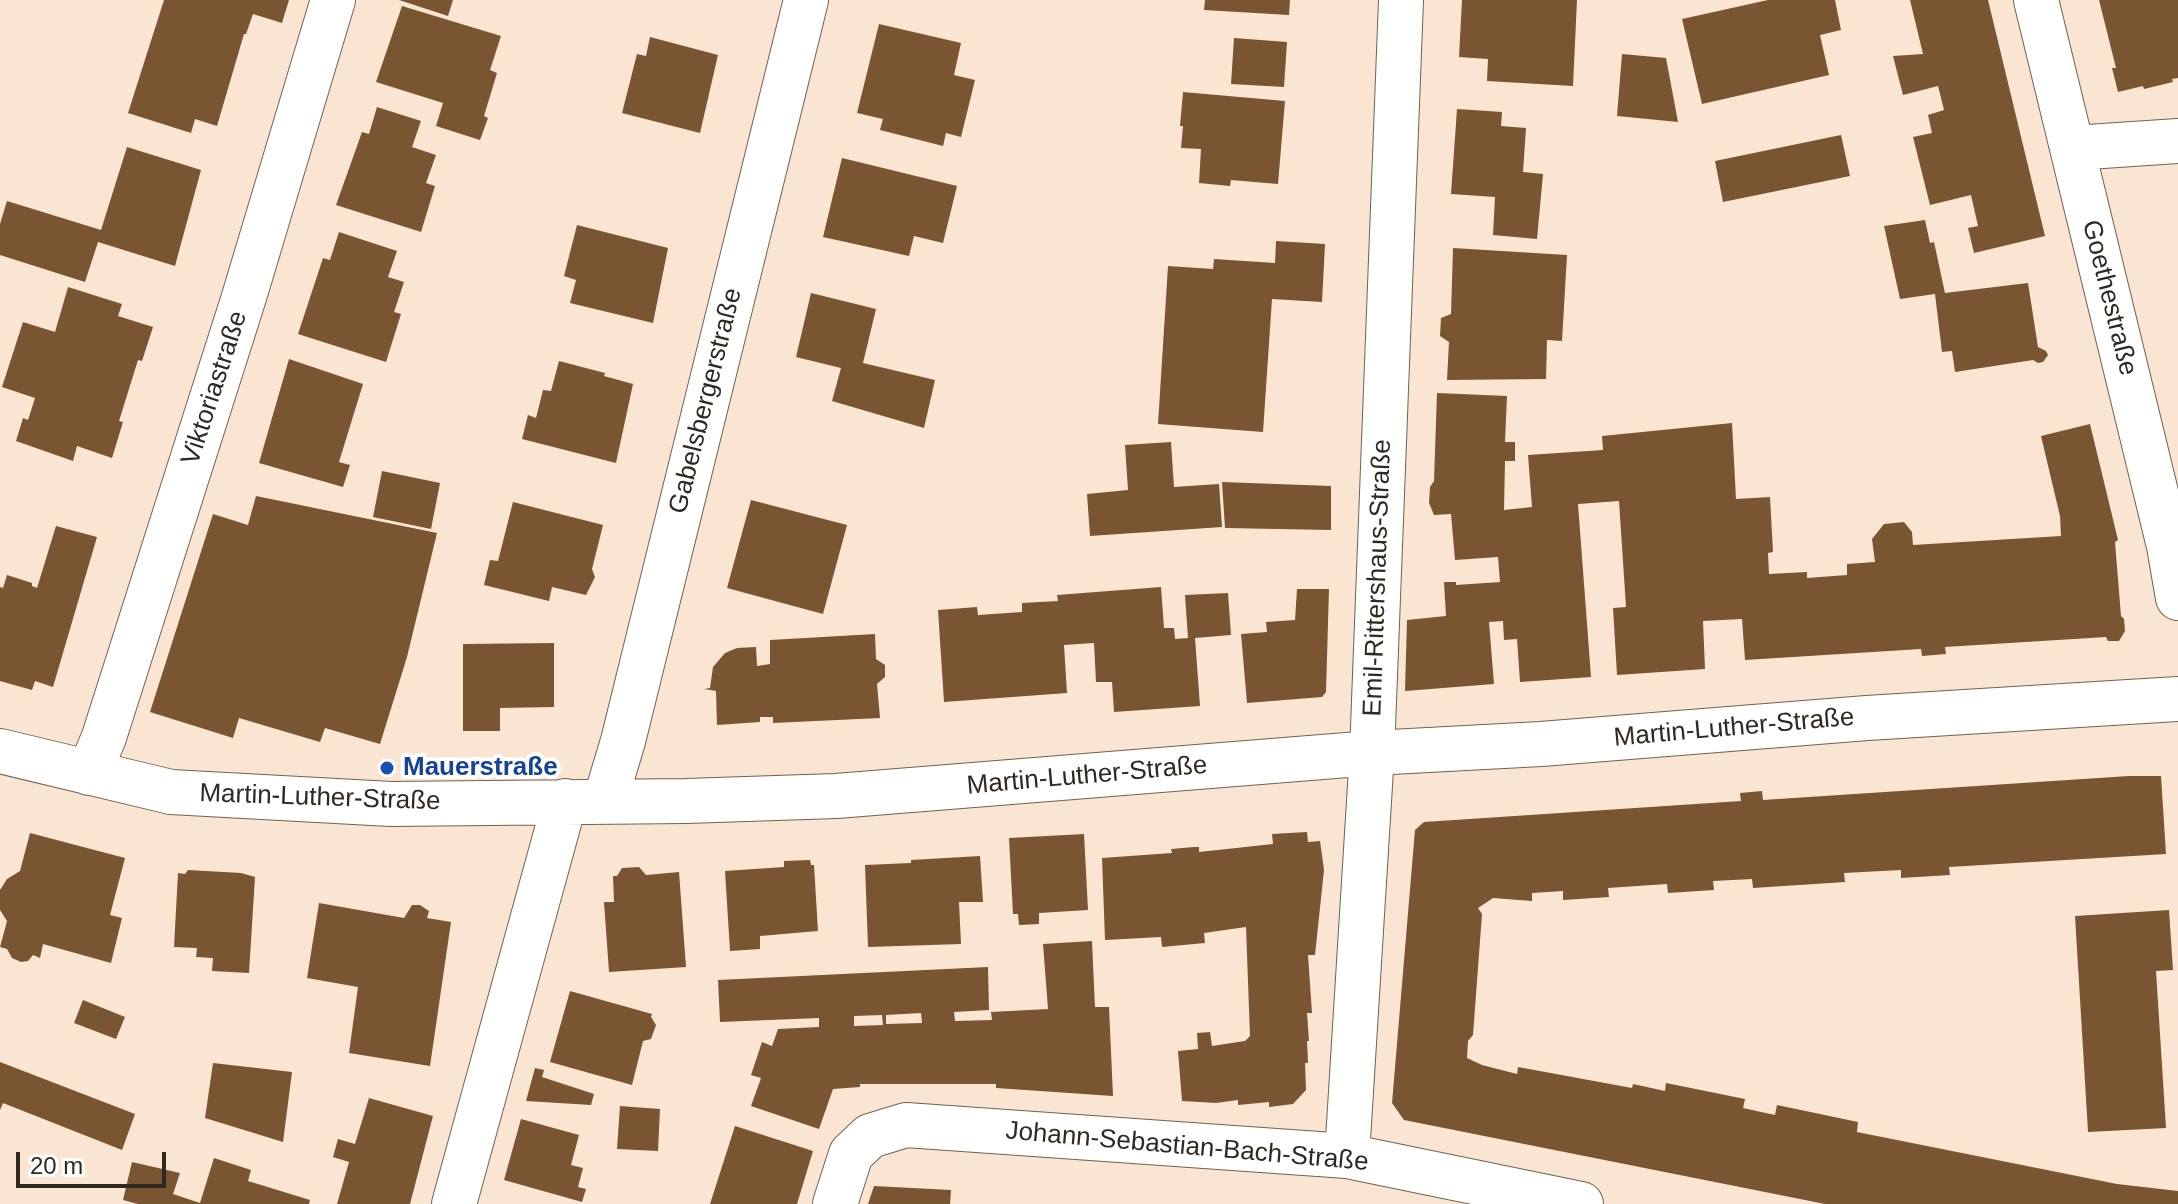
<!DOCTYPE html>
<meta charset="utf-8">
<style>
body{margin:0}
#map{position:relative;width:2178px;height:1204px;overflow:hidden;background:#f9e5d2;font-family:Arial,sans-serif}
canvas{display:block}
.scale{position:absolute;left:16px;top:1152px;width:150px;height:36px;box-sizing:border-box;border:4px solid #302922;border-top:0;padding-left:10px;font-size:24px;line-height:28px;white-space:nowrap;color:#302922;-webkit-text-stroke:6px #fff;paint-order:stroke}
</style>
<div id="map">
<canvas width="2178" height="1204"></canvas>
<div class="scale">20 m</div>
</div>
<script>
const ctx = document.querySelector('canvas').getContext('2d');
ctx.lineJoin = 'round';
function paint(path, color) { ctx.fillStyle = color; ctx.fill(path, 'evenodd'); }
function strokePath(path, color, width, dash) { ctx.strokeStyle = color; ctx.lineWidth = width; ctx.lineCap = dash ? 'butt' : 'round'; ctx.setLineDash(dash || []); ctx.stroke(path); }
function label(font, color, halo, rows, align = 'center') {
  ctx.font = font + ' Arial,sans-serif'; ctx.lineWidth = 8; ctx.setLineDash([]); ctx.textBaseline = 'middle'; ctx.strokeStyle = halo; ctx.fillStyle = color; for (const [text, x, y, turn = 0] of rows) {
    ctx.save(); ctx.translate(x, y); ctx.rotate((+turn || 0) * Math.PI / 180); ctx.textAlign = isNaN(turn) ? turn : align; if (halo) ctx.strokeText(text, 0, 0); ctx.fillText(text, 0, 0); ctx.restore();
  }
}
const building = new Path2D(`
 M 164,0 L 289,0 L 282,23 L 253,14 L 246,34 L 244,34 L 217,126 L 195,119 L 191,133 L 128,113 Z
 M 399,0 L 453,0 L 448,16 Z
 M 1205,0 L 1290,0 L 1289,15 L 1204,10 Z
 M 1462,0 L 1577,0 L 1573,86 L 1487,81 L 1488,59 L 1459,57 Z
 M 1768,0 L 1835,0 L 1841,30 L 1820,35 L 1829,75 L 1702,104 L 1682,19 Z
 M 1910,0 L 1988,0 L 2045,236 L 1974,253 L 1968,228 L 1978,226 L 1971,195 L 1930,205 L 1913,137 L 1932,133 L 1928,115 L 1944,110 L 1938,86 L 1903,95 L 1893,56 L 1923,54 Z
 M 2099,0 L 2178,0 L 2178,78 L 2172,79 L 2173,82 L 2144,89 L 2143,86 L 2118,92 L 2112,68 L 2116,68 Z
 M 402,6 L 501,36 L 490,70 L 497,73 L 484,116 L 488,118 L 480,140 L 436,126 L 443,103 L 376,82 Z
 M 879,24 L 961,43 L 954,75 L 975,80 L 961,137 L 946,133 L 943,146 L 880,130 L 883,119 L 857,113 Z
 M 650,37 L 718,55 L 700,133 L 622,113 L 637,54 L 646,56 Z
 M 1234,38 L 1287,42 L 1284,87 L 1231,84 Z
 M 1622,54 L 1666,58 L 1678,122 L 1617,116 Z
 M 1183,92 L 1285,101 L 1278,184 L 1231,180 L 1230,186 L 1199,183 L 1201,149 L 1181,148 L 1183,126 L 1180,126 Z
 M 377,107 L 421,121 L 412,147 L 436,155 L 426,183 L 435,186 L 421,232 L 336,205 L 362,132 L 369,134 Z
 M 1457,109 L 1502,112 L 1501,126 L 1526,128 L 1523,172 L 1543,174 L 1537,239 L 1493,235 L 1495,197 L 1451,194 Z
 M 1841,135 L 1850,176 L 1723,202 L 1715,161 Z
 M 127,147 L 201,170 L 175,266 L 98,242 L 85,282 L 0,255 L 0,224 L 7,201 L 101,230 Z
 M 842,158 L 957,186 L 943,243 L 914,236 L 909,256 L 823,237 Z
 M 1925,220 L 1930,243 L 1934,242 L 1945,293 L 2028,283 L 2038,347 L 2046,351 L 2048,355 L 2043,362 L 2038,363 L 2033,360 L 1955,372 L 1952,351 L 1942,352 L 1935,294 L 1900,299 L 1884,226 Z
 M 577,225 L 668,248 L 653,323 L 570,303 L 576,280 L 564,276 Z
 M 339,232 L 397,251 L 388,277 L 404,282 L 394,312 L 401,314 L 386,362 L 298,334 L 323,258 L 330,260 Z
 M 1276,241 L 1325,244 L 1322,302 L 1272,299 L 1263,432 L 1158,424 L 1168,266 L 1213,269 L 1214,259 L 1275,263 Z
 M 1453,248 L 1567,255 L 1562,341 L 1547,340 L 1546,379 L 1447,380 L 1449,342 L 1440,336 L 1441,318 L 1451,314 Z
 M 68,287 L 122,304 L 118,316 L 153,327 L 142,361 L 138,360 L 119,421 L 123,422 L 112,458 L 77,446 L 73,461 L 16,441 L 23,418 L 28,420 L 35,398 L 2,387 L 23,322 L 55,332 Z
 M 811,293 L 876,309 L 863,363 L 935,380 L 924,428 L 832,401 L 841,368 L 796,357 Z
 M 289,359 L 363,384 L 339,462 L 350,465 L 343,487 L 259,463 Z
 M 559,361 L 605,373 L 604,376 L 633,384 L 616,463 L 522,439 L 528,415 L 536,418 L 543,390 L 551,391 Z
 M 1437,393 L 1507,396 L 1505,442 L 1515,442 L 1515,461 L 1505,461 L 1504,510 L 1532,507 L 1528,455 L 1603,450 L 1602,436 L 1732,423 L 1736,499 L 1770,497 L 1773,552 L 1768,553 L 1769,574 L 1807,572 L 1807,578 L 1847,575 L 1847,564 L 1875,562 L 1872,539 L 1884,524 L 1904,522 L 1912,532 L 1913,545 L 2061,536 L 2060,516 L 2041,436 L 2090,424 L 2118,540 L 2115,542 L 2121,616 L 2124,619 L 2125,631 L 2119,641 L 2108,641 L 2106,637 L 1945,647 L 1946,654 L 1922,656 L 1921,649 L 1745,660 L 1742,619 L 1703,621 L 1705,669 L 1617,675 L 1613,608 L 1626,607 L 1619,501 L 1578,504 L 1591,677 L 1520,682 L 1517,639 L 1504,640 L 1503,621 L 1489,622 L 1494,684 L 1405,691 L 1407,620 L 1446,616 L 1444,582 L 1456,582 L 1456,585 L 1500,582 L 1498,557 L 1455,560 L 1451,514 L 1434,515 L 1429,503 L 1430,487 L 1434,481 Z
 M 1171,442 L 1174,487 L 1219,484 L 1222,527 L 1090,536 L 1087,494 L 1128,490 L 1125,445 Z
 M 382,471 L 440,483 L 431,529 L 373,517 Z
 M 1222,482 L 1331,486 L 1331,530 L 1225,528 Z
 M 256,496 L 437,533 L 407,657 L 380,744 L 325,728 L 320,742 L 239,718 L 233,738 L 150,712 L 213,514 L 248,525 Z
 M 751,500 L 847,525 L 823,614 L 727,588 Z
 M 513,502 L 603,525 L 592,569 L 595,577 L 586,595 L 552,587 L 549,601 L 484,585 L 490,560 L 498,561 Z
 M 56,526 L 97,537 L 53,687 L 35,681 L 32,690 L 0,681 L 0,587 L 3,588 L 7,575 L 32,583 L 32,586 L 37,588 Z
 M 1161,587 L 1164,628 L 1174,628 L 1175,639 L 1188,638 L 1185,595 L 1228,593 L 1231,635 L 1195,638 L 1200,706 L 1114,712 L 1112,682 L 1096,682 L 1094,643 L 1064,645 L 1067,693 L 944,702 L 938,610 L 977,607 L 978,615 L 1022,612 L 1022,603 L 1058,601 L 1057,595 Z
 M 1297,589 L 1329,589 L 1326,692 L 1322,697 L 1247,703 L 1241,634 L 1267,632 L 1266,622 L 1295,620 Z
 M 875,634 L 876,659 L 885,665 L 885,677 L 877,684 L 880,718 L 773,723 L 773,717 L 760,717 L 760,722 L 717,725 L 716,691 L 704,689 L 710,688 L 713,667 L 725,653 L 737,648 L 756,647 L 757,666 L 770,664 L 770,640 Z
 M 554,643 L 554,707 L 500,708 L 500,731 L 463,731 L 463,644 Z
 M 2129,776 L 2161,776 L 2166,854 L 1949,867 L 1950,875 L 1901,878 L 1901,870 L 1844,873 L 1845,882 L 1753,888 L 1752,879 L 1713,881 L 1714,890 L 1668,893 L 1667,884 L 1608,888 L 1609,897 L 1563,900 L 1563,891 L 1532,893 L 1532,901 L 1493,898 L 1478,908 L 1482,914 L 1473,1035 L 1468,1041 L 1467,1058 L 1482,1065 L 1517,1074 L 1518,1067 L 1632,1088 L 1633,1084 L 1665,1091 L 1666,1083 L 1745,1099 L 1743,1108 L 1775,1115 L 1777,1105 L 1858,1122 L 1857,1132 L 2117,1184 L 2178,1191 L 2178,1204 L 1825,1204 L 1404,1120 L 1392,1103 L 1415,830 L 1424,822 L 1741,801 L 1740,793 L 1762,791 L 1763,800 Z
 M 1307,832 L 1308,842 L 1320,841 L 1324,870 L 1315,955 L 1308,955 L 1312,1013 L 1307,1013 L 1309,1041 L 1307,1041 L 1308,1063 L 1305,1063 L 1306,1090 L 1293,1104 L 1269,1107 L 1269,1102 L 1238,1105 L 1238,1100 L 1216,1103 L 1182,1101 L 1178,1051 L 1198,1049 L 1197,1033 L 1210,1032 L 1212,1046 L 1245,1041 L 1250,1036 L 1246,927 L 1204,933 L 1205,943 L 1162,947 L 1161,937 L 1105,940 L 1102,858 L 1172,853 L 1171,849 L 1194,847 L 1199,847 L 1199,852 L 1273,844 L 1272,834 Z
 M 30,833 L 125,858 L 110,915 L 122,918 L 111,963 L 43,944 L 40,958 L 33,955 L 28,961 L 21,962 L 12,958 L 7,949 L 0,947 L 7,921 L 0,910 L 0,890 L 7,879 L 20,871 Z
 M 1084,834 L 1088,910 L 1039,913 L 1039,924 L 1019,925 L 1018,914 L 1013,914 L 1009,838 Z
 M 980,856 L 983,902 L 959,902 L 961,944 L 868,947 L 865,865 L 911,863 L 911,860 Z
 M 810,860 L 811,865 L 814,865 L 818,931 L 760,936 L 760,949 L 730,951 L 725,871 L 784,867 L 784,861 Z
 M 639,867 L 646,875 L 679,872 L 686,967 L 609,972 L 604,902 L 614,902 L 613,876 L 617,876 L 622,868 Z
 M 188,870 L 241,873 L 255,877 L 249,973 L 212,971 L 213,958 L 196,957 L 197,948 L 174,947 L 178,873 L 185,874 Z
 M 319,903 L 404,918 L 412,905 L 420,905 L 429,911 L 427,918 L 451,922 L 430,1066 L 349,1053 L 358,987 L 307,978 Z
 M 2169,910 L 2173,970 L 2156,971 L 2166,1128 L 2088,1132 L 2075,916 Z
 M 1092,941 L 1095,1007 L 1109,1007 L 1113,1096 L 996,1088 L 996,1084 L 860,1084 L 860,1087 L 833,1089 L 819,1129 L 751,1106 L 761,1078 L 751,1075 L 762,1042 L 772,1046 L 778,1029 L 819,1027 L 819,1018 L 720,1022 L 718,980 L 988,967 L 989,1010 L 954,1012 L 955,1021 L 992,1020 L 991,1012 L 1048,1009 L 1043,944 ZM 921,1013 L 922,1023 L 886,1024 L 886,1015 ZM 882,1015 L 883,1025 L 854,1026 L 854,1016 Z
 M 570,991 L 652,1014 L 651,1017 L 656,1025 L 651,1039 L 643,1041 L 632,1085 L 550,1062 Z
 M 83,1000 L 125,1017 L 116,1039 L 74,1023 Z
 M 0,1062 L 135,1114 L 122,1150 L 3,1103 L 0,1110 Z
 M 213,1063 L 292,1072 L 283,1142 L 205,1118 Z
 M 535,1068 L 544,1070 L 542,1077 L 594,1094 L 591,1105 L 526,1101 Z
 M 369,1098 L 433,1116 L 410,1204 L 337,1204 L 349,1162 L 333,1157 L 338,1139 L 355,1144 Z
 M 620,1106 L 660,1109 L 658,1151 L 617,1149 Z
 M 521,1119 L 579,1135 L 571,1165 L 583,1168 L 578,1187 L 586,1189 L 582,1202 L 504,1180 Z
 M 735,1126 L 813,1151 L 797,1204 L 710,1204 Z
 M 214,1158 L 251,1170 L 248,1181 L 310,1200 L 309,1204 L 138,1204 L 123,1200 L 132,1162 L 180,1173 L 173,1194 L 200,1203 Z
 M 874,1186 L 951,1190 L 950,1204 L 868,1204 Z`);
const street = new Path2D(`
 M 2036,0 L 2169,546 L 2178,598
 M 2073,148 L 2178,141
 M 0,751 L 171,792 L 391,804 L 686,801 L 836,796 L 1372,753 L 1541,744 L 1867,718 L 2178,699
 M 89,773 L 104,737 L 244,297 L 333,0
 M 605,801 L 623,741 L 806,0
 M 1347,1156 L 1372,753 L 1401,0
 M 454,1204 L 565,801
 M 835,1204 L 851,1154 L 870,1136 L 906,1125 L 1347,1156 L 1581,1204`);
const markers = [
 [387,768,8,"#1a4fb4"]
];
const streetNames = [
 ["Goethestraße",2109,298,76],
 ["Viktoriastraße",215,388,-72],
 ["Gabelsbergerstraße",706,401,-76],
 ["Emil-Rittershaus-Straße",1378,578,-88],
 ["Martin-Luther-Straße",1734,728,-5],
 ["Martin-Luther-Straße",1087,776,-5],
 ["Martin-Luther-Straße",320,798,2],
 ["Johann-Sebastian-Bach-Straße",1187,1147,5]
];
const transitNames = [
 ["Mauerstraße",403,768]
];
paint(building, '#795631');
strokePath(street, '#736150', 46);
strokePath(street, '#fff', 44);
for (const [x, y, r, color] of markers) { const dot = new Path2D(); dot.arc(x, y, r, 0, 2 * Math.PI); ctx.fillStyle = color; ctx.fill(dot); strokePath(dot, '#fff', 3); }
label('26px', '#302922', '#fff', streetNames);
label('bold 26px', '#164399', '#fff', transitNames, 'left');
</script>
